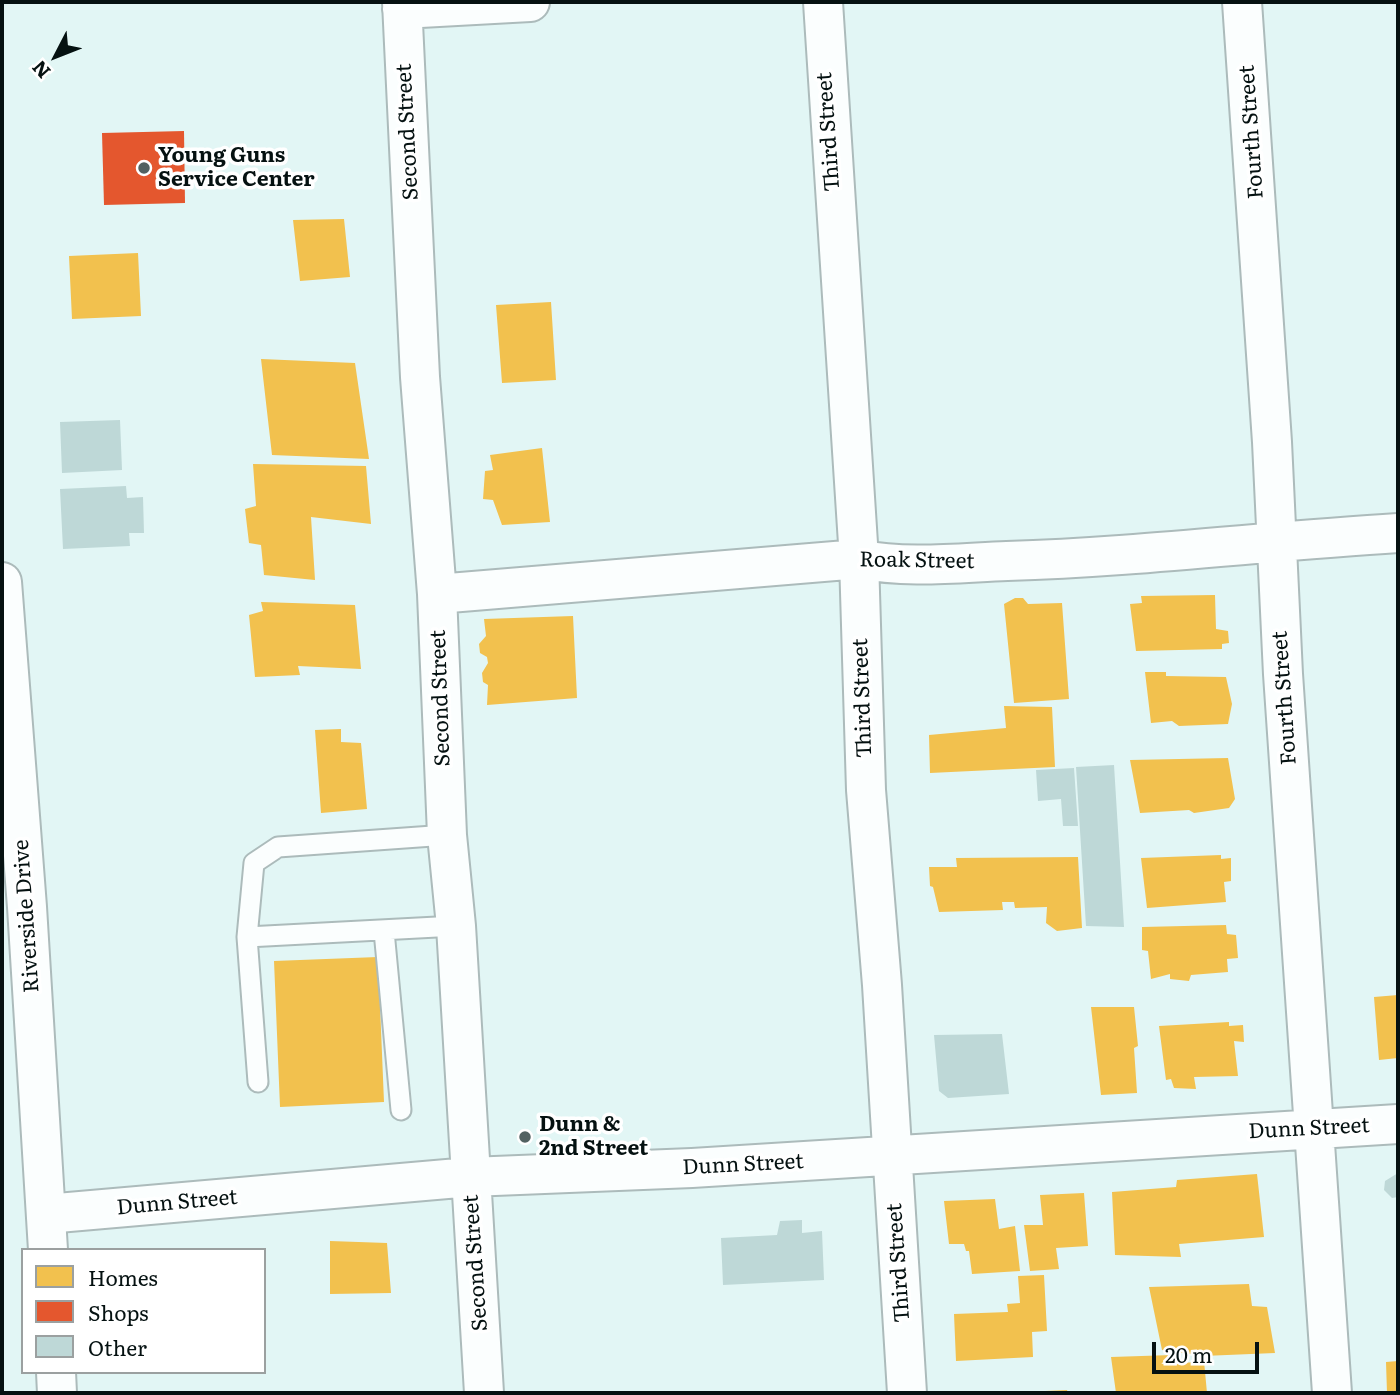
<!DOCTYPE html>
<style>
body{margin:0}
#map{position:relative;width:1400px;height:1395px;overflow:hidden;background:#e2f6f5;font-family:Literata,serif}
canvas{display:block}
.frame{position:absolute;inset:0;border:4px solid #051111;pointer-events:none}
.legend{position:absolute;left:21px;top:1248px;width:245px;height:126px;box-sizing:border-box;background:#fff;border:2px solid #9ba0a0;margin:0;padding:9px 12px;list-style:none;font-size:21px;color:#051111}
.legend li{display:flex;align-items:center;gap:14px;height:35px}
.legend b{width:35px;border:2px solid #9ba0a0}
.north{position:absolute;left:21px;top:21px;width:70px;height:70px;-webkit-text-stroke:5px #fff;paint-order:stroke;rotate:228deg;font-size:19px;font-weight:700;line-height:28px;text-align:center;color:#051111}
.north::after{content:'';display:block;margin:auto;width:24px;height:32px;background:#051111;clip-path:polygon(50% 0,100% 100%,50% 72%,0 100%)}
.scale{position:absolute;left:1152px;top:1342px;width:107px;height:32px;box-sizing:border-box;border:4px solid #051111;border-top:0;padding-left:9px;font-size:21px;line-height:24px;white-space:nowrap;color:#051111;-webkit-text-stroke:5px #fff;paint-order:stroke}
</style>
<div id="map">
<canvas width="1400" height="1395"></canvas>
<div class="frame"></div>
<ul class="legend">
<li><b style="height:19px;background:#f2c14e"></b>Homes</li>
<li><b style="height:19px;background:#e4572e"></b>Shops</li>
<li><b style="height:19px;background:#bed8d7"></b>Other</li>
</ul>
<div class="north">N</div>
<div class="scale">20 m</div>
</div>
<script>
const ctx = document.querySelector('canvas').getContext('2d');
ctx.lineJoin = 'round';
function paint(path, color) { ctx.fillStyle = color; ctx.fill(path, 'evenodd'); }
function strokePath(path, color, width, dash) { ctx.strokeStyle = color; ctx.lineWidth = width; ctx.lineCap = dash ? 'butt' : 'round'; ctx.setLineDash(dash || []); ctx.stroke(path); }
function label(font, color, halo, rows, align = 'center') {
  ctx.font = font + ' Literata,serif'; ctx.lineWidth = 7; ctx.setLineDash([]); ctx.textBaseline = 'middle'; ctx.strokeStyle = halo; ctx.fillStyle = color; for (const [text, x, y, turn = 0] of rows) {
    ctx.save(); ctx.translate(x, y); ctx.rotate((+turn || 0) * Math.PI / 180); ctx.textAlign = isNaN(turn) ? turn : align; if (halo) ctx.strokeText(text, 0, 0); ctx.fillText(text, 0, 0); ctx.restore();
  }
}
const homes = new Path2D(`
 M 344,219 L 350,277 L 300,281 L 293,220 Z
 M 138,253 L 141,316 L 72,319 L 69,256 Z
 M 551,302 L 556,380 L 502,383 L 496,305 Z
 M 261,359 L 355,363 L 369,459 L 272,455 Z
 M 542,448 L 550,522 L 502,525 L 493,500 L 483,499 L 485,471 L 493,470 L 490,455 Z
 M 253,464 L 366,466 L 371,524 L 311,517 L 315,580 L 264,575 L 261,545 L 249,543 L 245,509 L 256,506 Z
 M 1215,595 L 1216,629 L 1228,631 L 1229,643 L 1222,644 L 1222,649 L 1136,651 L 1130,604 L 1142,603 L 1141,596 Z
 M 1015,598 L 1023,598 L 1028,604 L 1062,603 L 1069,699 L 1014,703 L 1004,604 Z
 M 261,602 L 355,605 L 361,669 L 298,666 L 300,675 L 255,677 L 249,615 L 263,611 Z
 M 573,616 L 577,698 L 487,705 L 488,685 L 483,682 L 482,673 L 488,663 L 487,657 L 480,653 L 479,644 L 486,636 L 484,619 Z
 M 1145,672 L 1166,672 L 1166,676 L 1226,677 L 1232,704 L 1228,724 L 1179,726 L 1172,721 L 1151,723 Z
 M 1004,706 L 1052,707 L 1055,767 L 930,773 L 929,735 L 1006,728 Z
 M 341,729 L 341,742 L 361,743 L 367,809 L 321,813 L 315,730 Z
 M 1228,758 L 1235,799 L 1229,808 L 1194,813 L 1189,810 L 1140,813 L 1130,760 Z
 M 1221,855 L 1221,859 L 1231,858 L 1231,881 L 1224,882 L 1226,902 L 1147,908 L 1141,858 Z
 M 1078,857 L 1082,928 L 1057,931 L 1046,923 L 1047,907 L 1015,908 L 1014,902 L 1002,902 L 1003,910 L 939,912 L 933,887 L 930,886 L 929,867 L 957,867 L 956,858 Z
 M 1226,925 L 1227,934 L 1236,935 L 1238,958 L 1227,959 L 1228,972 L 1191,975 L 1189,981 L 1170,979 L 1170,974 L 1151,979 L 1148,951 L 1142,950 L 1142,927 Z
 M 378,957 L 384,1102 L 280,1107 L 274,961 Z
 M 1398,995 L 1398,1058 L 1379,1060 L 1374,997 Z
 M 1091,1007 L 1134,1007 L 1138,1046 L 1134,1048 L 1137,1093 L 1101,1095 Z
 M 1229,1022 L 1229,1026 L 1243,1025 L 1244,1042 L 1234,1041 L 1238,1076 L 1194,1077 L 1196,1089 L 1174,1088 L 1171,1079 L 1166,1080 L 1159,1026 Z
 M 1257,1174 L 1264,1237 L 1179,1244 L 1181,1257 L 1115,1255 L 1112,1192 L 1176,1187 L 1177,1180 Z
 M 1084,1193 L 1088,1246 L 1056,1248 L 1059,1269 L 1030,1271 L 1024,1225 L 1043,1225 L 1040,1195 Z
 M 995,1199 L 999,1229 L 1015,1226 L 1020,1271 L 972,1274 L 969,1251 L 966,1251 L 964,1244 L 949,1244 L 944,1201 Z
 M 330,1241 L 387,1243 L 391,1293 L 330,1294 Z
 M 1044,1275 L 1047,1331 L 1032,1332 L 1033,1357 L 956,1361 L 954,1314 L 1008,1312 L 1007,1304 L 1020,1303 L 1018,1276 Z
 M 1249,1284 L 1252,1306 L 1267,1307 L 1275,1353 L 1203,1356 L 1162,1350 L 1149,1287 Z
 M 1172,1355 L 1174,1364 L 1204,1361 L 1207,1393 L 1116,1393 L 1111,1357 Z
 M 1398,1361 L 1398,1393 L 1387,1393 L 1386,1362 Z
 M 1067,1390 L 1068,1393 L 1045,1393 L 1045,1391 Z`);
const shops = new Path2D(`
 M 184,131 L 185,203 L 104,205 L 102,133 Z`);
const building = new Path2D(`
 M 120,420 L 122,470 L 62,473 L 60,422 Z
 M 126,486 L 127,498 L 143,497 L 144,533 L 129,533 L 130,546 L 63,549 L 60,489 Z
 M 1114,765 L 1124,927 L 1086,926 L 1076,767 Z
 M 1074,768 L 1078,826 L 1063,826 L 1061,799 L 1038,801 L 1036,770 Z
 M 1002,1034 L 1009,1094 L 948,1098 L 939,1091 L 934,1035 Z
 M 1398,1173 L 1398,1197 L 1392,1198 L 1384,1190 L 1385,1181 Z
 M 802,1220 L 802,1233 L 822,1231 L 824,1280 L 723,1285 L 721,1238 L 777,1235 L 780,1221 Z`);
const lane = new Path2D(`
 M 384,931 L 401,1110
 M 247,937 L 456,926
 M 258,1082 L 247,937 L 254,863 L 278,847 L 447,835`);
const street = new Path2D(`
 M 402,2 L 420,377 L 437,594 L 447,835 L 456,926 L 484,1393
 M 823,2 L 859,559 L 866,790 L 882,985 L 907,1393
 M 1242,2 L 1272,442 L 1283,674 L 1332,1393
 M 402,9 L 530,2
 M 437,594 L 859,559 C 907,569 957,563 1007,561 C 1138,557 1267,541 1398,533
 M 46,1214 L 470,1177 L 692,1168 L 1398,1124`);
const secondary = new Path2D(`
 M 2,582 L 27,907 L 48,1250
 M 56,1372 L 57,1393`);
const markers = [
 [144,168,7,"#526161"],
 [525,1137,7,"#526161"]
];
const streetNames = [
 ["Second Street",408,132,-93],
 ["Third Street",829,132,-94],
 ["Fourth Street",1252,132,-94],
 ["Roak Street",917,561,1],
 ["Second Street",441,698,-92],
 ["Third Street",863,698,-92],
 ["Fourth Street",1285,698,-94],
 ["Riverside Drive",27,916,-94],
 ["Dunn Street",1309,1129,-3],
 ["Dunn Street",743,1165,-3],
 ["Dunn Street",177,1203,-5],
 ["Second Street",476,1263,-94],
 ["Third Street",899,1263,-94]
];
const poiNames = [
 ["Young Guns",158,156],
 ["Service Center",158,180],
 ["Dunn &",539,1125],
 ["2nd Street",539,1149]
];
paint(homes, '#f2c14e');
paint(shops, '#e4572e');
paint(building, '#bed8d7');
strokePath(lane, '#acbbbb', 23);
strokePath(street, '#acbbbb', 42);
strokePath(secondary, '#acbbbb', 42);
strokePath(lane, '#fbfefe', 19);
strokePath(street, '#fbfefe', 38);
strokePath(secondary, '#fbfefe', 38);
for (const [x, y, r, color] of markers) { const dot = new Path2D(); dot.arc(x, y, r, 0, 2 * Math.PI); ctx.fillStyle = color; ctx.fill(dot); strokePath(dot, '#fff', 2.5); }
label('21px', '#051111', '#fff', streetNames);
label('bold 21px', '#051111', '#fff', poiNames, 'left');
</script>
